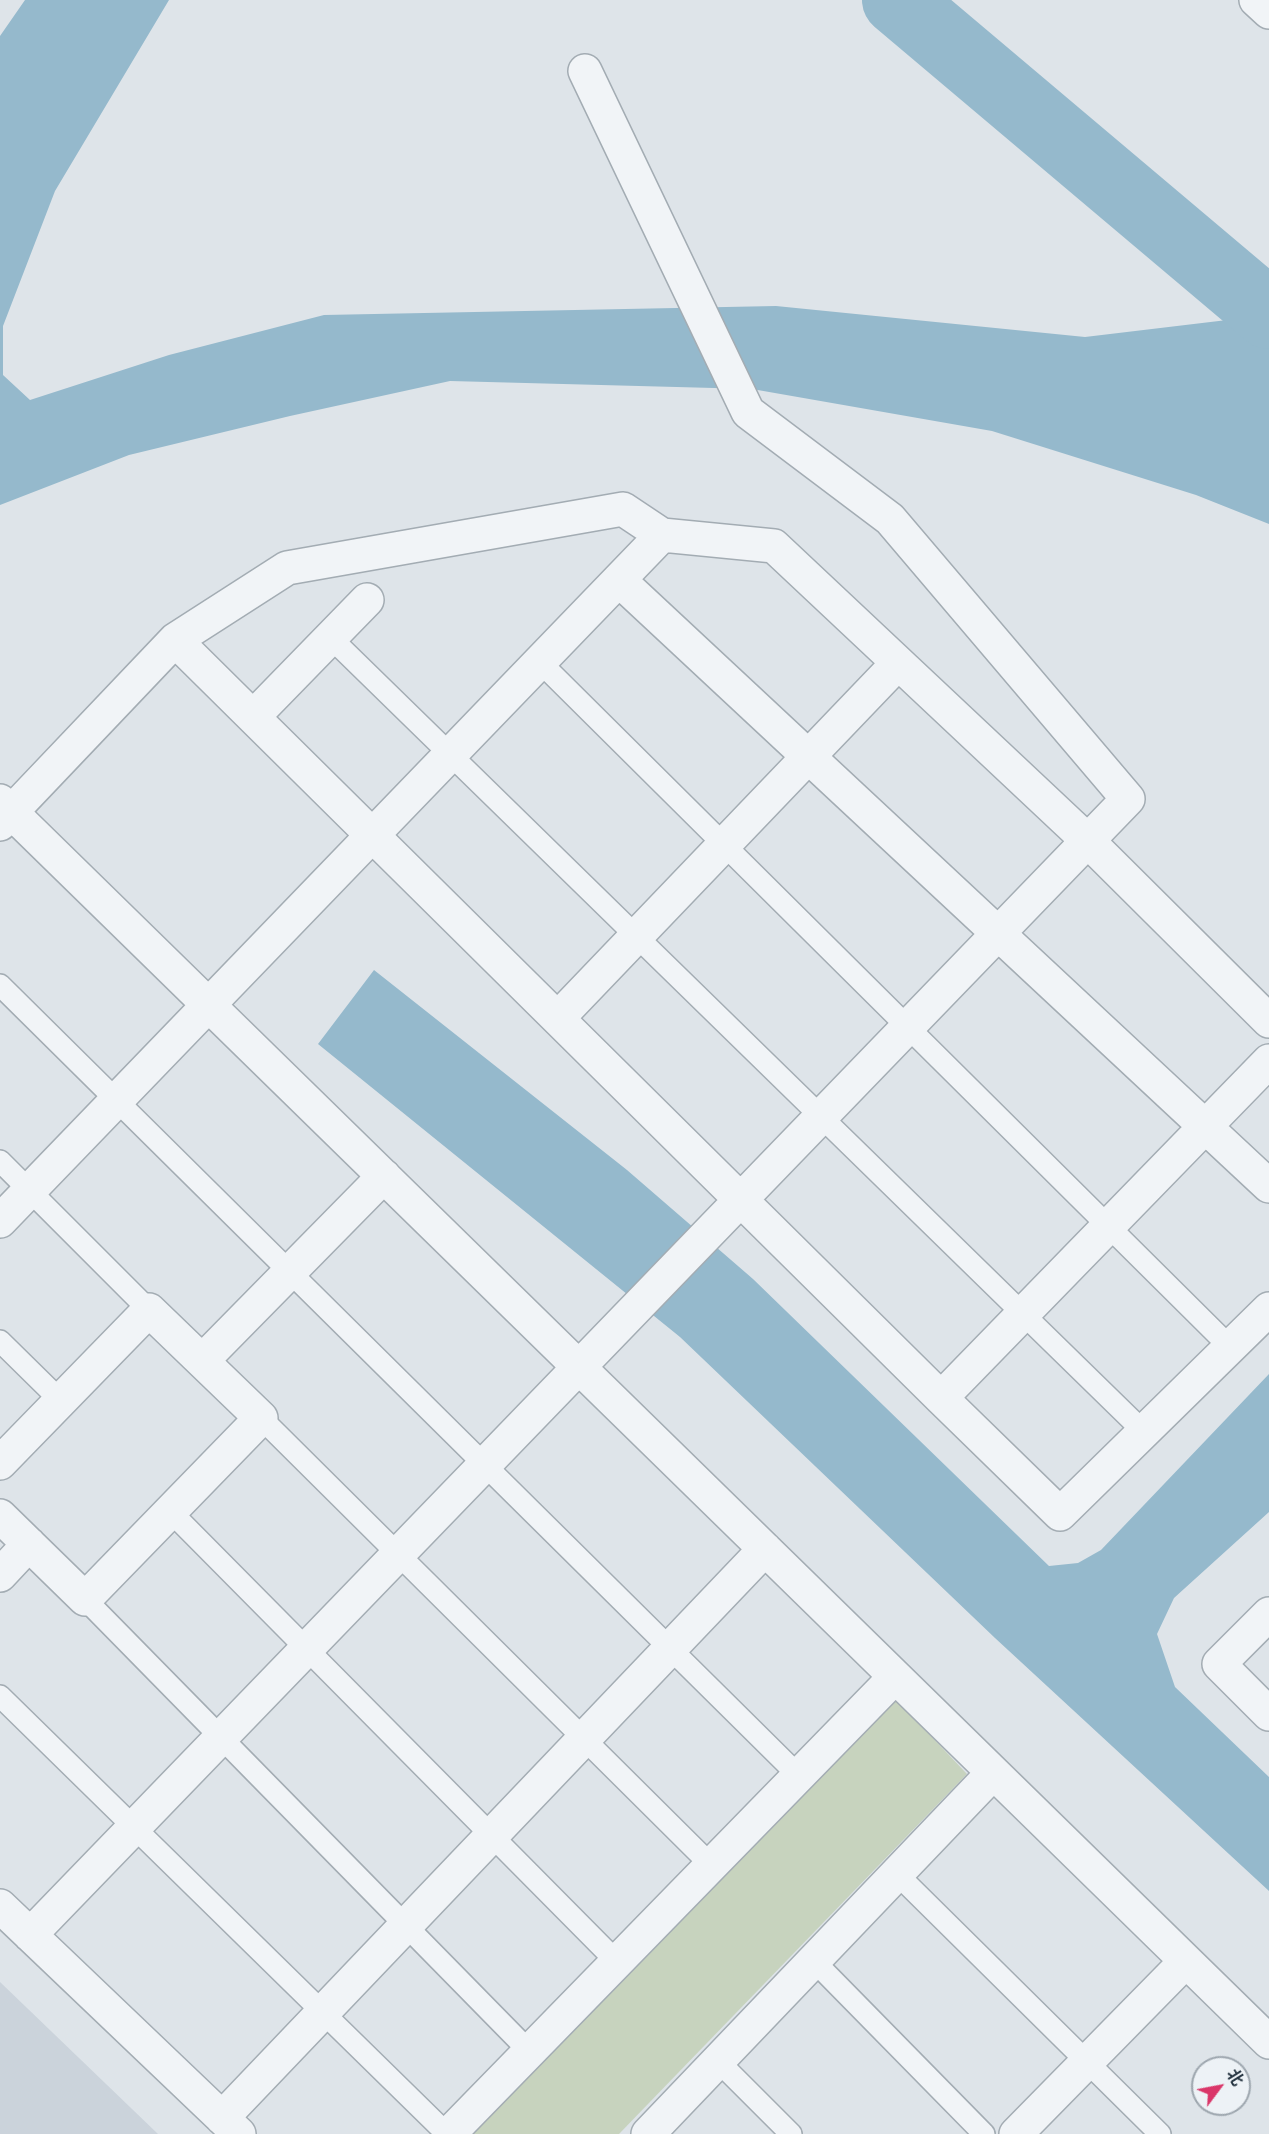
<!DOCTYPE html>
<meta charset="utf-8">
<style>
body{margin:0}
#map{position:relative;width:1269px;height:2134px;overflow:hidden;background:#dee4e9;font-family:Roboto,"Noto Sans SC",sans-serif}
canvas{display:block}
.north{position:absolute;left:1191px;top:2056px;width:60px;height:60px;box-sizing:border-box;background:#edf2f6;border:2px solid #9da6ae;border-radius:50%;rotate:58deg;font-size:16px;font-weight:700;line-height:24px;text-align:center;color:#253441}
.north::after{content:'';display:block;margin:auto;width:21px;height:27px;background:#da3669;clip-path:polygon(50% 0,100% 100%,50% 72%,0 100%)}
</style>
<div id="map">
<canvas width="1269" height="2134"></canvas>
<div class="north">北</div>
</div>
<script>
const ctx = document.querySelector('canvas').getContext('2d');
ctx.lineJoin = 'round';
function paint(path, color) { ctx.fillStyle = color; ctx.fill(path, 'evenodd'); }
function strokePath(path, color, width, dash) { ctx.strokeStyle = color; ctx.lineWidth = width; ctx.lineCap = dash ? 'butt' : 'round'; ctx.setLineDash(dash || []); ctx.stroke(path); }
const built = new Path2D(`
 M 0,1982 L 158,2134 L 0,2134 Z`);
const green = new Path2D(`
 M 893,1696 L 967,1774 L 619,2134 L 466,2134 Z`);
const water = new Path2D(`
 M 25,0 L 169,0 L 55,191 L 3,326 L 3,375 L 30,400 L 169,355 L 324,315 L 776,306 L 1085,337 L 1269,315 L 1269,524 L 1196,495 L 992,431 L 752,389 L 450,381 L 290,416 L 129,455 L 0,505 L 0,36 Z
 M 374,970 L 627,1170 L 753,1279 L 1049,1566 L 1078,1563 L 1101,1550 L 1269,1374 L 1269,1512 L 1174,1598 L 1157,1634 L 1175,1687 L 1269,1777 L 1269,1891 L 995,1638 L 680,1337 L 318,1044 Z`);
const river = new Path2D(`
 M 897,0 L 1269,314`);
const lane = new Path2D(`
 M 331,638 L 1144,1432
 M 540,662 L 1230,1347
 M 0,985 L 799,1776
 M 0,1161 L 149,1310
 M 0,1341 L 61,1401
 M 261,1418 L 711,1865
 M 170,1511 L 617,1962
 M 85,1599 L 529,2051
 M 0,1696 L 447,2134
 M 897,1874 L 1160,2134
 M 814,1961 L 984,2134
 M 718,2061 L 791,2134`);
const street = new Path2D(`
 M 1256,0 L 1269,12
 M 619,580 L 1269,1186
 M 175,640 L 941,1398 L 1060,1514 L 1269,1309
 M 253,717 L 367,600
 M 0,801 L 1269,2042
 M 0,824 L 175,640 L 287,568 L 623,509 L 662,535 L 774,546 L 1088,841 L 1269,1021
 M 558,1018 L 898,663
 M 0,1221 L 662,535
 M 202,1361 L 384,1176
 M 941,1398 L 1269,1061
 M 0,1463 L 149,1310 L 261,1418 L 85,1599 L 0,1516
 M 0,1575 L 29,1544
 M 1269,1614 L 1219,1664 L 1269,1714
 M 0,1906 L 239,2134
 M 30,1935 L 1128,799 L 890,519 L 748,412 L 585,71
 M 222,2118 L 765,1549
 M 449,2134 L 895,1677
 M 648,2134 L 993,1773
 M 1016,2134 L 1186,1961`);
paint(built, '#cbd3db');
paint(green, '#c7d3be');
paint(water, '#95b9cc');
strokePath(river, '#95b9cc', 70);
strokePath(lane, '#a3acb3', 24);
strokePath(street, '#a3acb3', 36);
strokePath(lane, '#f1f4f7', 21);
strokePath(street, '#f1f4f7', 33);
</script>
